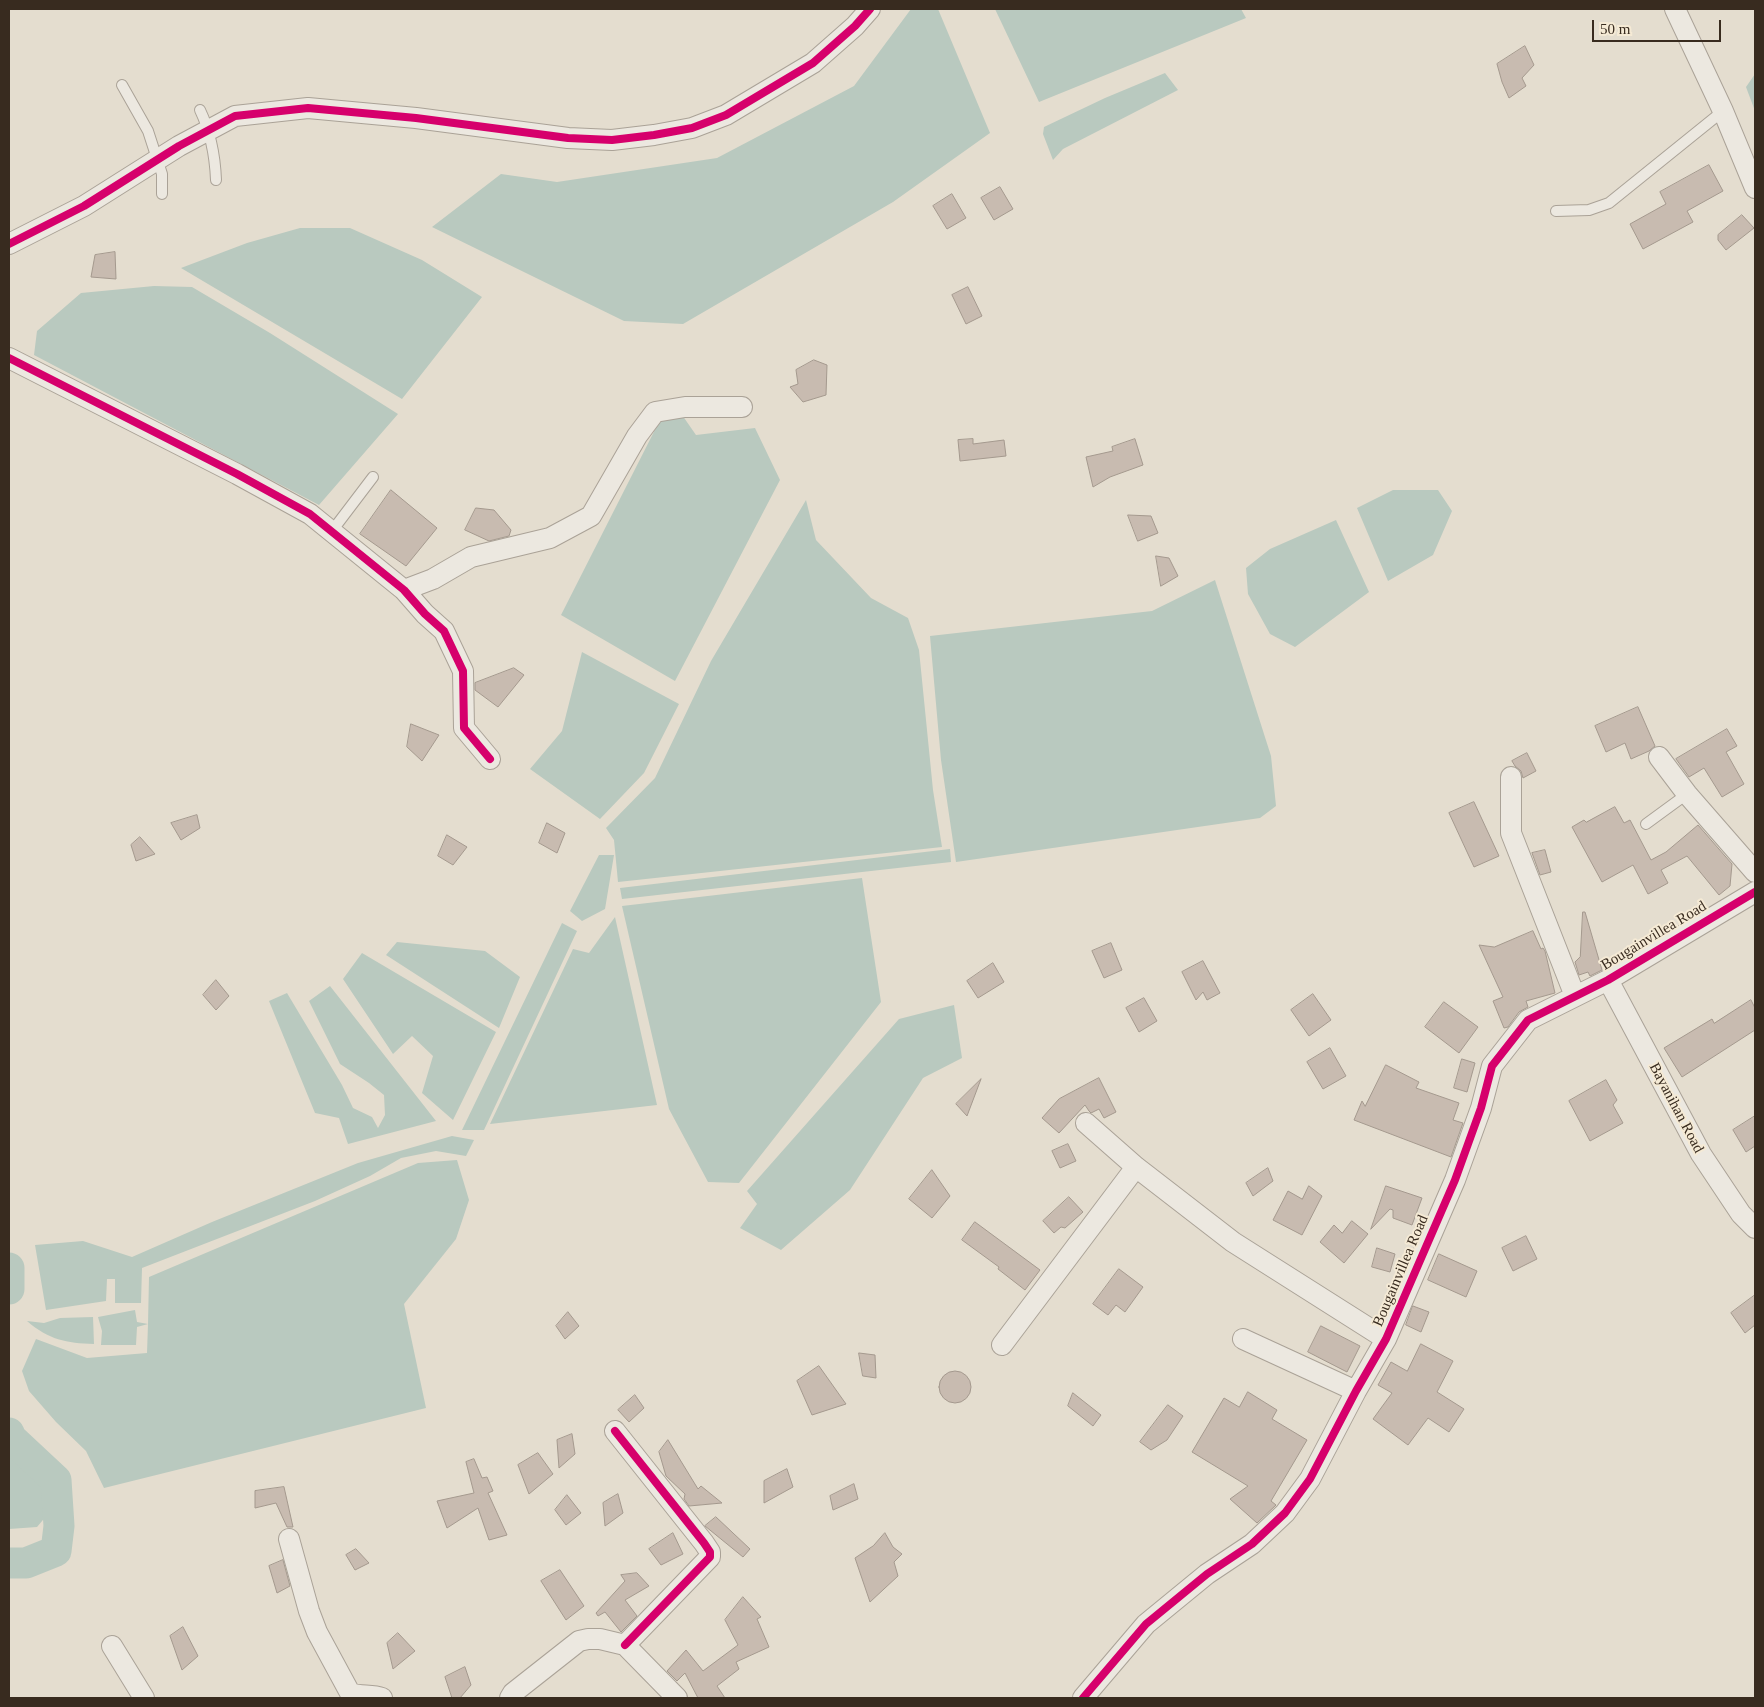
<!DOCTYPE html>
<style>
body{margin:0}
#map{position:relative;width:1764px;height:1707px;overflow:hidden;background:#e4ddcf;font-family:"Times New Roman",serif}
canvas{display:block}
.frame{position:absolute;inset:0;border:10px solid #382b1f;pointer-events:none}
.scale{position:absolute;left:1592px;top:20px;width:129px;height:22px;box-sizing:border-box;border:2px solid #382b1f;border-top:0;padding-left:6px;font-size:15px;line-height:18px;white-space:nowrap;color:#382b1f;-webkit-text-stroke:4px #f5ead5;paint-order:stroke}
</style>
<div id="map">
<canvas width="1764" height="1707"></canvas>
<div class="frame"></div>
<div class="scale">50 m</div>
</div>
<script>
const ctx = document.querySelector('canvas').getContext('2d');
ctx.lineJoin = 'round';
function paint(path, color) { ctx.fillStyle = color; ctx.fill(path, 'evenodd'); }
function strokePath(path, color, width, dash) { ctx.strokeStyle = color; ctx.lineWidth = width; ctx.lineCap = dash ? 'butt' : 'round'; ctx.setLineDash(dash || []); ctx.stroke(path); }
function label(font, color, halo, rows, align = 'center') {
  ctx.font = font + ' "Times New Roman",serif'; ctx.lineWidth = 4; ctx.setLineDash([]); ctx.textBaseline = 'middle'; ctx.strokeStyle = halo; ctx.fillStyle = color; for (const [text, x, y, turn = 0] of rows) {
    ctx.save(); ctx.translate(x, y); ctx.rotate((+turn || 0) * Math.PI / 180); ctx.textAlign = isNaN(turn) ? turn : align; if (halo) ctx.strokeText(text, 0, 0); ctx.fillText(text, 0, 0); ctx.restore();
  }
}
const water = new Path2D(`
 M 911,9 L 938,9 L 990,133 L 893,202 L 683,324 L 624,321 L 432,227 L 501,174 L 557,182 L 717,158 L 854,86 Z
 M 995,9 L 1241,9 L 1246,18 L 1039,102 Z
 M 1165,73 L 1178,90 L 1063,149 L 1053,160 L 1043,134 L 1044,127 L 1105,98 Z
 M 1755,74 L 1755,111 L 1746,87 Z
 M 300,228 L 350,228 L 422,260 L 482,297 L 402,399 L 181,268 L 247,243 Z
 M 154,286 L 192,287 L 270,333 L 398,414 L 319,505 L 34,355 L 37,331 L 81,293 Z
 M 680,412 L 696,435 L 755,428 L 780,480 L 675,681 L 561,615 L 663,414 Z
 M 1393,490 L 1438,490 L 1452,511 L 1433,555 L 1388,581 L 1357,508 Z
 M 806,500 L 816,540 L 871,598 L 908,618 L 919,650 L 933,790 L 942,847 L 618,882 L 614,840 L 606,828 L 655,778 L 711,661 Z
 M 1336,520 L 1369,592 L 1295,647 L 1270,634 L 1248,594 L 1246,568 L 1270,549 Z
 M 1215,580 L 1271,756 L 1276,806 L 1260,818 L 956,862 L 941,760 L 930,636 L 1152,611 Z
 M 582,652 L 679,704 L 644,773 L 600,819 L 530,769 L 562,731 Z
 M 950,849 L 951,862 L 622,899 L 620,888 Z
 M 599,855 L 614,855 L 605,909 L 582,921 L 570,911 Z
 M 862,878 L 881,1002 L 739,1183 L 708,1182 L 669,1109 L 622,906 Z
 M 615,917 L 657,1105 L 490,1124 L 573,949 L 589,953 Z
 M 562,923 L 577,931 L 484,1130 L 462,1130 Z
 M 397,942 L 485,951 L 520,977 L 499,1028 L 386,955 Z
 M 362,953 L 496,1032 L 453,1120 L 422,1093 L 433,1056 L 412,1036 L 393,1054 L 343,979 Z
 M 330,986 L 436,1121 L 348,1144 L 339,1118 L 315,1113 L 269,1001 L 287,993 L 342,1085 L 353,1108 L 372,1117 L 378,1128 L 385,1115 L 384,1095 L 369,1083 L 340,1064 L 309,1001 Z
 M 954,1005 L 962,1058 L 923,1078 L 850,1190 L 781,1250 L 740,1228 L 757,1204 L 747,1191 L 899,1019 Z
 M 452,1136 L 474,1140 L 466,1156 L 436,1151 L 401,1158 L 370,1176 L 315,1201 L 142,1268 L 141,1303 L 115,1303 L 115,1279 L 107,1279 L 106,1301 L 46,1310 L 35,1245 L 83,1241 L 132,1257 L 212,1222 L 358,1163 Z
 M 457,1160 L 469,1200 L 456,1239 L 404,1304 L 426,1408 L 104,1488 L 86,1451 L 56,1422 L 29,1391 L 22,1371 L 36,1339 L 87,1358 L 147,1353 L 148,1324 L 137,1327 L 136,1345 L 101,1345 L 102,1331 L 98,1317 L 135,1310 L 137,1322 L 148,1324 L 149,1277 L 418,1163 Z
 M 93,1317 L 94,1344 C 66,1343 49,1340 27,1321 L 44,1323 L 60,1318 Z
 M 9,1445 L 46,1484 L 48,1514 L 37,1527 L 9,1529 Z`);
const river = new Path2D(`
 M 9,1268 L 9,1289
 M 9,1433 L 11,1438 L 56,1480 L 59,1526 L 56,1551 L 26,1563 L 9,1563`);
const building = new Path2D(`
 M 1525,46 L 1534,65 L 1522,78 L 1526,86 L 1509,98 L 1502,82 L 1497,64 Z
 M 1709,165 L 1723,191 L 1687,211 L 1693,222 L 1643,249 L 1630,224 L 1666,204 L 1660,192 Z
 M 1000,187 L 1013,209 L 994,220 L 981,198 Z
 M 952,194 L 966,218 L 947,229 L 933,206 Z
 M 1742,215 L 1754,228 L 1726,250 L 1718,240 L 1718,235 Z
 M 115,252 L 116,279 L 91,277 L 95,255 Z
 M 968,287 L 982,316 L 966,324 L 952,295 Z
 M 814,360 L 827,365 L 826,395 L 803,402 L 790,387 L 798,384 L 796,370 Z
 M 973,439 L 973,444 L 1004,440 L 1006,456 L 960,461 L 958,440 Z
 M 1135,439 L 1143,465 L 1110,477 L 1093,487 L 1086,457 L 1113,451 L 1112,447 Z
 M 391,490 L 437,528 L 406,566 L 360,534 Z
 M 476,508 L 494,510 L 511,530 L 509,536 L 489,541 L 465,530 Z
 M 1128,515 L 1151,516 L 1158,533 L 1138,541 Z
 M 1156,556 L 1169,558 L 1178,576 L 1161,586 Z
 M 514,668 L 524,675 L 498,707 L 475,690 L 475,683 Z
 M 1638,707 L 1655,746 L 1649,751 L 1631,759 L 1625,743 L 1606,752 L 1595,726 Z
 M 411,724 L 439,735 L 422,761 L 407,747 Z
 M 1727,729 L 1737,746 L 1726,752 L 1744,784 L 1722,797 L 1704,768 L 1689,777 L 1676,759 Z
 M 1527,753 L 1536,771 L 1523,778 L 1521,771 L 1515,766 L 1512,761 Z
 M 1474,802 L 1499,856 L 1474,867 L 1449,813 Z
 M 1615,807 L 1624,823 L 1630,820 L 1651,860 L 1666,852 L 1698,825 L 1732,864 L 1730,886 L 1719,895 L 1687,856 L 1661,870 L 1668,883 L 1648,894 L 1633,865 L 1602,882 L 1572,827 L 1584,820 L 1586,822 Z
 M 197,815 L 200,828 L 181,840 L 171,823 Z
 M 547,823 L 565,833 L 557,853 L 539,843 Z
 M 447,835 L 467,847 L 453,865 L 438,856 Z
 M 140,837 L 155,854 L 136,861 L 131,845 Z
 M 1545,850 L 1551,872 L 1540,875 L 1532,853 Z
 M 1583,912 L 1585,912 L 1602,970 L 1590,976 L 1588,972 L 1579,975 L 1575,962 L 1580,957 Z
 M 1533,931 L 1541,949 L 1543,948 L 1545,951 L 1555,993 L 1526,1001 L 1528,1007 L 1519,1012 L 1508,1027 L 1504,1028 L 1493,1001 L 1503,997 L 1479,945 L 1494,947 Z
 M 1111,943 L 1122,970 L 1104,978 L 1092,951 Z
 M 1203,961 L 1220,993 L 1207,1000 L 1203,992 L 1196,1000 L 1182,972 Z
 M 993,963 L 1004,982 L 978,998 L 967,981 Z
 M 216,980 L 229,996 L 216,1010 L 203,995 Z
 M 1313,994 L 1331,1020 L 1309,1036 L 1291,1010 Z
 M 1144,998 L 1157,1021 L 1139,1032 L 1126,1008 Z
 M 1751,1000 L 1755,1008 L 1755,1030 L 1682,1077 L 1664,1048 L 1712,1019 L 1714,1023 Z
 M 1444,1002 L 1478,1027 L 1459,1053 L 1425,1027 Z
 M 1330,1048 L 1346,1076 L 1323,1089 L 1307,1062 Z
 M 1462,1059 L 1475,1063 L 1467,1092 L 1454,1088 Z
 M 1386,1065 L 1419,1082 L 1416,1088 L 1459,1103 L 1453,1120 L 1463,1123 L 1451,1157 L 1354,1120 L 1362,1101 L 1365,1106 Z
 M 1099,1078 L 1116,1112 L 1104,1118 L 1099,1109 L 1091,1113 L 1089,1111 L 1085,1105 L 1059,1133 L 1042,1118 L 1059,1099 Z
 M 981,1079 L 967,1116 L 956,1104 Z
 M 1606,1080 L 1617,1100 L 1613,1105 L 1623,1123 L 1590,1141 L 1569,1101 Z
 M 1755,1116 L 1755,1146 L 1746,1152 L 1733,1130 Z
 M 1068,1144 L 1076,1161 L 1060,1168 L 1052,1151 Z
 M 1268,1168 L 1273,1181 L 1253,1196 L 1246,1183 Z
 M 932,1170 L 950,1196 L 932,1218 L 909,1199 Z
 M 1309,1186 L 1322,1196 L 1302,1235 L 1273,1220 L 1288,1191 L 1302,1199 Z
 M 1386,1186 L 1422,1198 L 1412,1225 L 1393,1218 L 1393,1210 L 1390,1209 L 1371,1229 Z
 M 1069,1197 L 1083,1212 L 1065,1228 L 1061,1227 L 1054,1233 L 1043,1221 Z
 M 1352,1221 L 1368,1234 L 1344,1263 L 1320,1242 L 1334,1225 L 1342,1233 Z
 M 975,1222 L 1040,1270 L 1025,1290 L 998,1269 L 999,1267 L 962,1240 Z
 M 1526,1236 L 1537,1259 L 1513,1271 L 1502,1248 Z
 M 1377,1248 L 1395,1254 L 1390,1272 L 1372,1267 Z
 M 1439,1254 L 1477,1271 L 1466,1297 L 1428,1280 Z
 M 1119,1269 L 1143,1287 L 1125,1312 L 1116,1305 L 1108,1315 L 1093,1304 Z
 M 1755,1295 L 1755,1325 L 1745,1333 L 1731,1313 Z
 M 1413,1306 L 1429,1312 L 1421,1332 L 1406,1325 Z
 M 568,1312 L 579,1326 L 565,1339 L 556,1326 Z
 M 1321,1326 L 1360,1346 L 1347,1372 L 1308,1352 Z
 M 1421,1344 L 1453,1361 L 1437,1392 L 1464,1409 L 1449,1432 L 1428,1418 L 1408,1445 L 1373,1419 L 1392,1393 L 1378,1385 L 1391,1362 L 1407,1371 Z
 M 859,1353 L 875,1355 L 876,1378 L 863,1376 Z
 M 819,1366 L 846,1404 L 812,1415 L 797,1381 Z
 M939 1387a16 16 0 1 1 32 0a16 16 0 1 1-32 0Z
 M 1248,1392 L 1277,1410 L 1272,1419 L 1307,1440 L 1271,1501 L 1276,1505 L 1257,1523 L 1230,1499 L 1248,1486 L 1192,1452 L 1224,1398 L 1239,1407 Z
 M 1073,1393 L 1101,1415 L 1093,1426 L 1068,1406 Z
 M 635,1395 L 644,1408 L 629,1422 L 618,1410 Z
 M 1168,1405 L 1183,1416 L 1167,1440 L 1151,1450 L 1140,1442 Z
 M 572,1434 L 575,1454 L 559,1468 L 557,1440 Z
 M 668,1440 L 698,1489 L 701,1486 L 722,1503 L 689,1506 L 684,1499 L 685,1494 L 666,1476 L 659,1452 Z
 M 538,1453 L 553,1474 L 529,1494 L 518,1465 Z
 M 474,1459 L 482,1478 L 487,1477 L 493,1491 L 488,1493 L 507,1535 L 489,1540 L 478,1508 L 447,1528 L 437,1501 L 474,1493 L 466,1462 Z
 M 787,1469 L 793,1487 L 764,1503 L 764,1481 Z
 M 854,1484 L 858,1499 L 833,1510 L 830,1496 Z
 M 284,1487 L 293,1527 L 287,1527 L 276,1503 L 255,1508 L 255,1491 Z
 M 618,1494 L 623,1513 L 605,1526 L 603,1503 Z
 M 567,1495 L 581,1513 L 566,1525 L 555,1510 Z
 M 716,1517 L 750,1549 L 743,1557 L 705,1526 Z
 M 673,1533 L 683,1554 L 661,1565 L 649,1549 Z
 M 885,1533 L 893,1547 L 902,1554 L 894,1562 L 898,1576 L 870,1602 L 855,1558 L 873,1546 Z
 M 356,1549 L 369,1563 L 355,1570 L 346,1555 Z
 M 283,1560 L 290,1586 L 277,1593 L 269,1566 Z
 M 560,1570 L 584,1606 L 566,1620 L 541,1581 Z
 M 637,1573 L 649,1586 L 625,1600 L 637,1616 L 621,1632 L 605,1612 L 598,1616 L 596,1613 L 625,1581 L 621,1575 Z
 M 743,1597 L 761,1617 L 757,1619 L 769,1647 L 736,1662 L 739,1669 L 717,1686 L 725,1698 L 698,1698 L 685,1673 L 677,1681 L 667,1671 L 686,1650 L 703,1671 L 738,1645 L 725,1620 Z
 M 183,1627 L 198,1656 L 182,1670 L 170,1636 Z
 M 398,1633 L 415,1651 L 393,1669 L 387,1643 Z
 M 465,1667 L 471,1685 L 460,1698 L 452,1698 L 445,1677 Z`);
const lane = new Path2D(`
 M 122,85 L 148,131 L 162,174 L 162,194
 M 200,110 C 211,133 215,155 216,180
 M 1556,211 L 1589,210 L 1609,203 L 1723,111
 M 332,531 L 373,477
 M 1646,824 L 1687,794`);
const street = new Path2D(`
 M 1675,9 L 1723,111 L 1755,188
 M 9,244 L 84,206 L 179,146 L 235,116 L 308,108 L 416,118 L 568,138 L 612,140 L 654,135 L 692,128 L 726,115 L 813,63 L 855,26 L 870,9
 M 9,358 L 237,474 L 310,514 L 404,590 L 425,614 L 444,631 L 463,671 L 464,728 L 490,759
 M 404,590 L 433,579 L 471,557 L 550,538 L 591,516 L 637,436 L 655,412 L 685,407 L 742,407
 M 1659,757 L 1687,794 L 1755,872
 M 1511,777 L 1511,833 L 1575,996
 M 1608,980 L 1701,1154 L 1741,1214 L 1755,1228
 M 1086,1123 L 1136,1167 L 1233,1242 L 1386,1339
 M 1243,1339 L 1356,1391
 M 1002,1345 L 1136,1167
 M 615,1431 L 704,1543 L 710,1552 L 710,1557 L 625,1645
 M 289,1539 L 309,1611 L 317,1632 L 350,1693 C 361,1697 371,1694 382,1698
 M 112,1646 L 144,1698
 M 510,1698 L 513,1693 L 579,1641 L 588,1639 L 600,1639 L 625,1645 L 677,1698
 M 1083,1698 L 1146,1624 L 1207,1574 L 1252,1544 L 1285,1513 L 1310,1479 L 1356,1391 L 1386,1339 L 1455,1180 L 1481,1108 L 1492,1066 L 1528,1020 L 1608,980 L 1755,892`);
const cycleway = new Path2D(`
 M 9,244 L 84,206 L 179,146 L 235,116 L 308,108 L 416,118 L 568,138 L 612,140 L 654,135 L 692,128 L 726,115 L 813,63 L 855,26 L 870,9
 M 9,358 L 237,474 L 310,514 L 404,590 L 425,614 L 444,631 L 463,671 L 464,728 L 490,759
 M 615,1431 L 704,1543 L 710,1552 L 710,1557 L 625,1645
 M 1083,1698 L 1146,1624 L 1207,1574 L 1252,1544 L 1285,1513 L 1310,1479 L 1356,1391 L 1386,1339 L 1455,1180 L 1481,1108 L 1492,1066 L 1528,1020 L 1608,980 L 1755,892`);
const streetNames = [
 ["Bougainvillea Road",1654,936,-31],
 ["Bayanihan Road",1676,1108,62],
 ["Bougainvillea Road",1401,1271,-67]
];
paint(water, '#b9c9bf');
strokePath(river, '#b9c9bf', 31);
paint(building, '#c8bbb0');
strokePath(building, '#a4998e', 1);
strokePath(lane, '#aaa297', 12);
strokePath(street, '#aaa297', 22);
strokePath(lane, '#ece8e0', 10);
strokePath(street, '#ece8e0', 20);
strokePath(cycleway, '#d6006c', 8);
label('15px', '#382b1f', '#f5ead5', streetNames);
</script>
